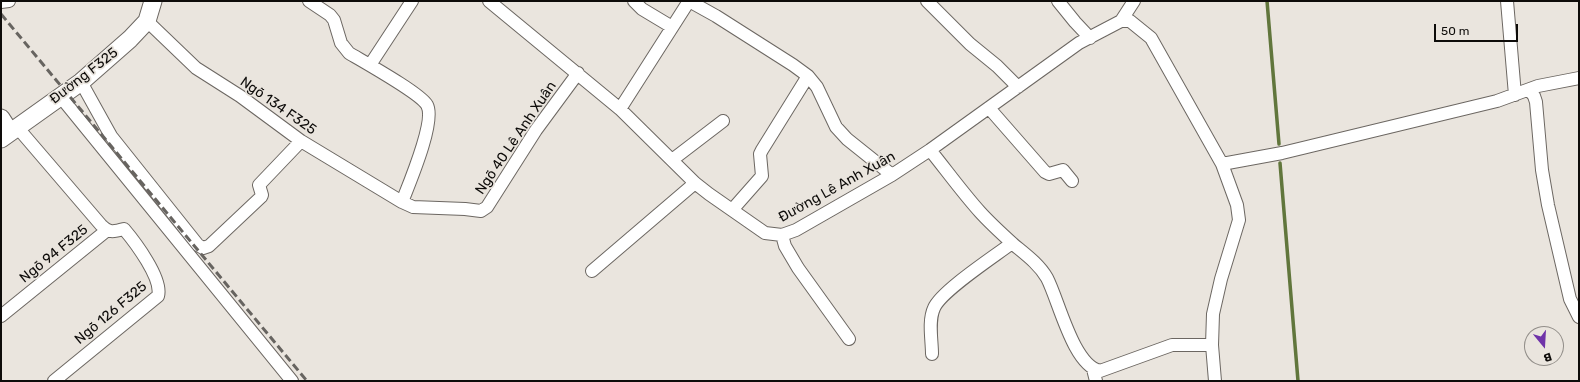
<!DOCTYPE html>
<meta charset="utf-8">
<style>
body{margin:0}
#map{position:relative;width:1580px;height:382px;overflow:hidden;background:#eae5de;font-family:Rubik,sans-serif}
canvas{display:block}
.frame{position:absolute;inset:0;border:2px solid #0e0c0a;pointer-events:none}
.north{position:absolute;left:1524px;top:326px;width:40px;height:40px;box-sizing:border-box;background:#eae5de;border:1px solid #928e89;border-radius:50%;rotate:162deg;font-size:11px;font-weight:700;line-height:16px;text-align:center;color:#0e0c0a}
.north::after{content:'';display:block;margin:auto;width:14px;height:18px;background:#6f33a9;clip-path:polygon(50% 0,100% 100%,50% 72%,0 100%)}
.scale{position:absolute;left:1434px;top:24px;width:84px;height:18px;box-sizing:border-box;border:2px solid #0e0c0a;border-top:0;padding-left:5px;font-size:12px;line-height:14px;white-space:nowrap;color:#0e0c0a;-webkit-text-stroke:3px #eae5de;paint-order:stroke}
</style>
<div id="map">
<canvas width="1580" height="382"></canvas>
<div class="frame"></div>
<div class="north">B</div>
<div class="scale">50 m</div>
</div>
<script>
const ctx = document.querySelector('canvas').getContext('2d');
ctx.lineJoin = 'round';
function strokePath(path, color, width, dash) { ctx.strokeStyle = color; ctx.lineWidth = width; ctx.lineCap = dash ? 'butt' : 'round'; ctx.setLineDash(dash || []); ctx.stroke(path); }
function label(font, color, halo, rows, align = 'center') {
  ctx.font = font + ' Rubik,sans-serif'; ctx.lineWidth = 3.5; ctx.setLineDash([]); ctx.textBaseline = 'middle'; ctx.strokeStyle = halo; ctx.fillStyle = color; for (const [text, x, y, turn = 0] of rows) {
    ctx.save(); ctx.translate(x, y); ctx.rotate((+turn || 0) * Math.PI / 180); ctx.textAlign = isNaN(turn) ? turn : align; if (halo) ctx.strokeText(text, 0, 0); ctx.fillText(text, 0, 0); ctx.restore();
  }
}
const stream = new Path2D(`
 M 1267,1 L 1279,144
 M 1280,163 L 1298,381`);
const street = new Path2D(`
 M 309,1 L 330,15 L 334,20 L 341,43 L 349,53 C 364,62 420,93 427,105 C 436,121 409,184 402,202
 M 489,1 L 620,109 L 695,183 L 709,194 L 765,233 L 782,235 L 796,230 L 892,175 L 930,150 L 1079,43 L 1121,21 L 1130,21 L 1151,38 L 1222,164 L 1237,205 L 1239,220 L 1221,279 L 1213,314 L 1212,345 L 1215,381
 M 634,1 L 642,9 L 672,27
 M 689,1 L 716,16 L 793,65 L 808,76 L 817,87 L 836,127 L 847,139 L 892,175
 M 927,1 L 970,44 L 997,66 L 1018,87
 M 1058,1 L 1075,22 L 1090,38
 M 1507,1 L 1515,95
 M 1,2 L 9,1
 M 147,21 L 196,68 L 240,96 L 301,141 L 402,202 L 413,207 L 465,209 L 481,211 L 487,207 L 536,130 L 578,73
 M 1121,21 L 1134,1
 M 370,65 L 412,1
 M 81,82 L 111,136 L 198,245 L 203,248 L 209,246 L 261,197 L 262,195 L 259,185 L 301,141
 M 1529,90 L 1534,96 L 1536,102 L 1542,170 L 1548,205 L 1570,299 L 1579,317
 M 60,96 L 292,381
 M 989,108 L 1045,172 L 1049,174 L 1063,170 L 1072,181
 M 620,109 L 689,1
 M 17,127 L 101,225 C 109,233 113,232 124,229 C 135,242 163,279 158,296 L 54,381
 M 930,150 C 947,171 962,192 980,212 C 990,223 1002,234 1013,244 C 1025,254 1039,264 1047,278 C 1059,301 1073,365 1100,371 L 1172,345 L 1212,345
 M 672,160 L 723,121
 M 1222,164 L 1282,153 L 1497,101 L 1538,86 L 1579,78
 M 732,210 L 762,176 L 760,154 L 762,150 L 808,76
 M 782,235 L 785,246 L 798,268 L 849,339
 M 592,271 L 695,183
 M 1,316 L 106,231
 M 932,354 C 932,340 928,321 934,308 C 941,291 995,256 1012,243
 M 1093,369 L 1096,381`);
const secondary = new Path2D(`
 M 1,118 L 10,132
 M 1,139 L 81,82 L 130,39 L 147,21 L 153,1`);
const rail = new Path2D(`
 M 1,14 L 307,381`);
const streetNames = [
 ["Đường F325",84,76,-38],
 ["Ngõ 134 F325",278,106,35],
 ["Ngõ 40 Lê Anh Xuân",516,138,-56],
 ["Đường Lê Anh Xuân",837,187,-29],
 ["Ngõ 94 F325",54,254,-39],
 ["Ngõ 126 F325",111,313,-40]
];
strokePath(stream, '#61763c', 3.5);
strokePath(street, '#6c6762', 14);
strokePath(secondary, '#6c6762', 19);
strokePath(street, '#fff', 12);
strokePath(secondary, '#fff', 17);
strokePath(rail, '#676460', 3, [8, 4]);
label('14px', '#0e0c0a', '#eae5de', streetNames);
</script>
